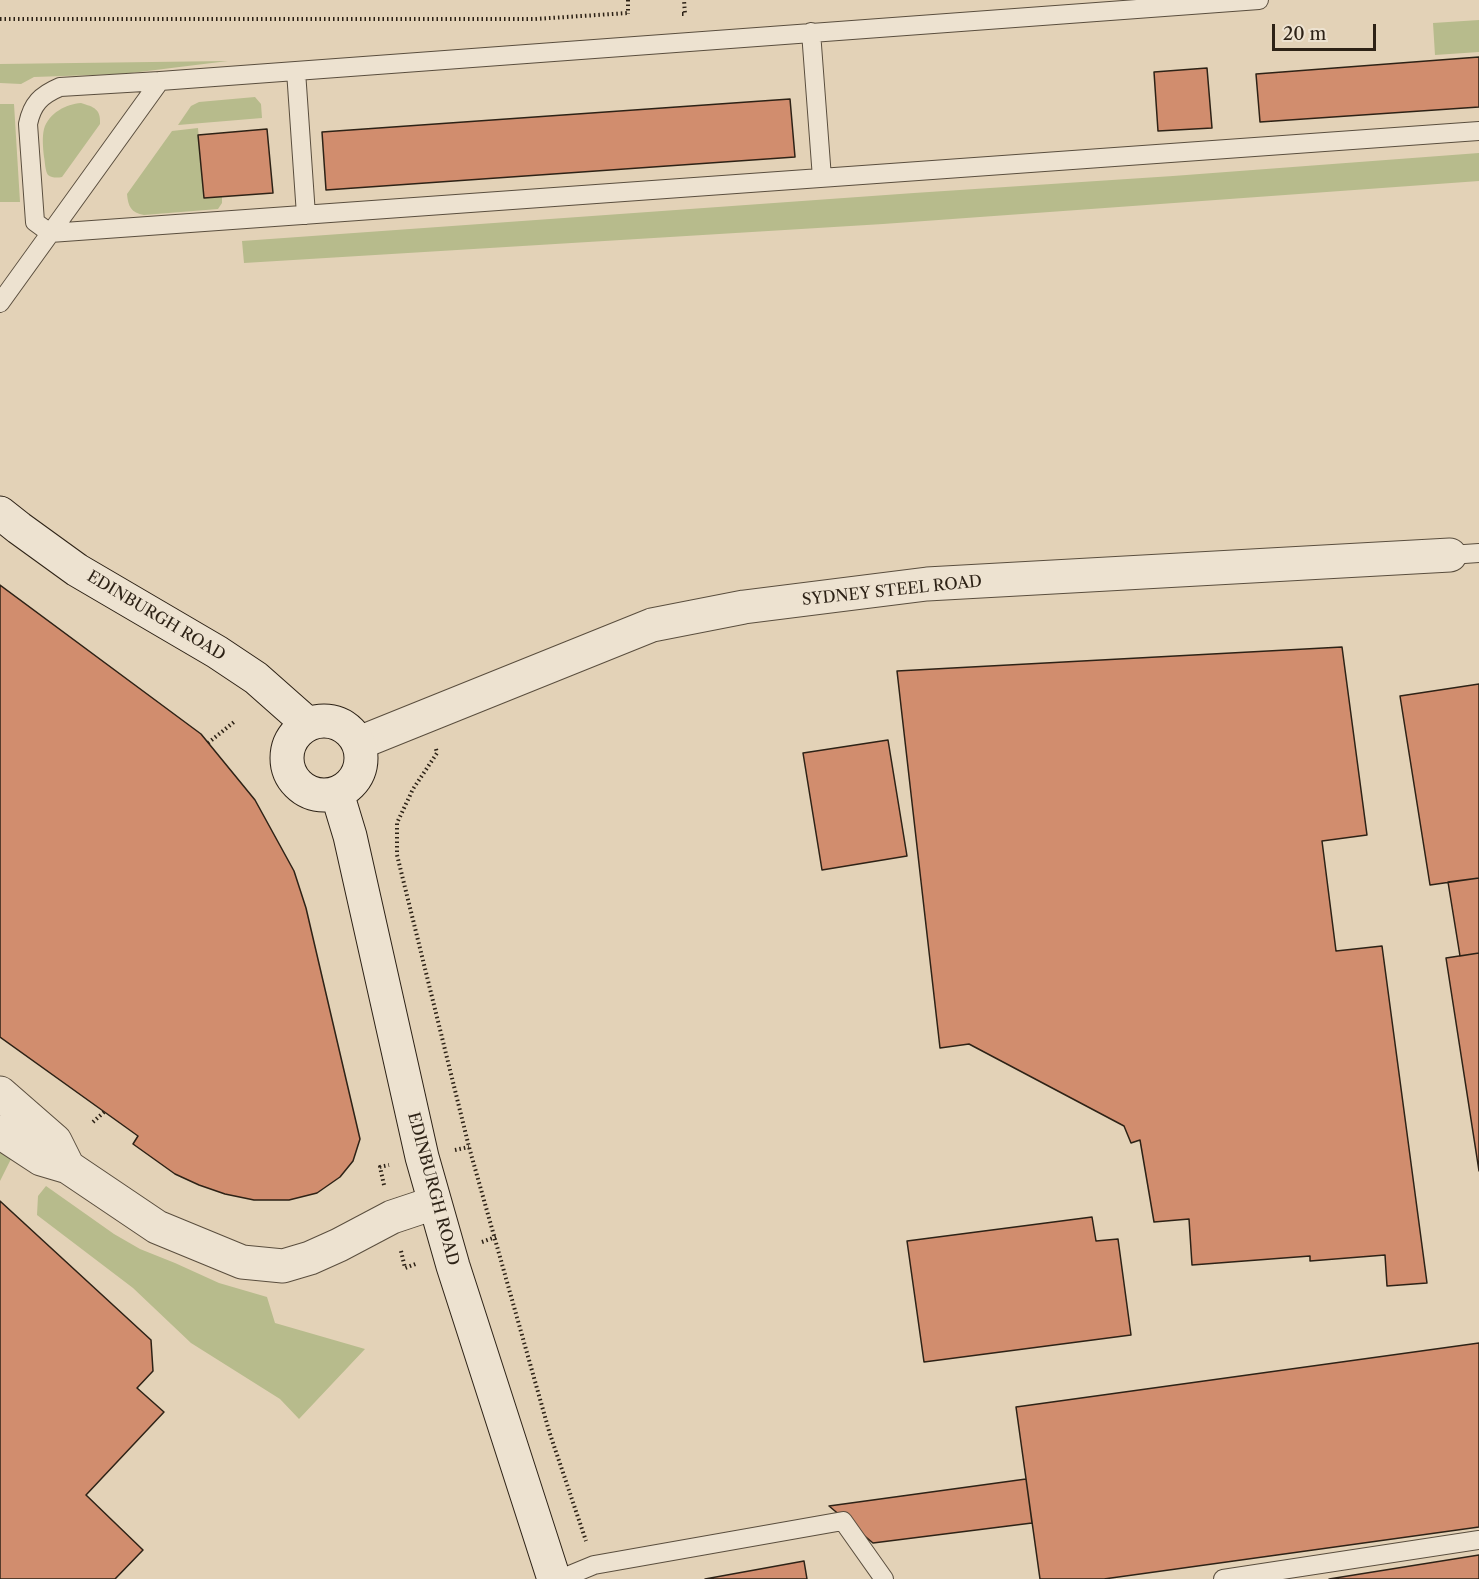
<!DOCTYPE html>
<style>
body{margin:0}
#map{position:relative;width:1479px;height:1579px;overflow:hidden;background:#e3d2b7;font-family:"Libre Caslon Text",serif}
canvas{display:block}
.scale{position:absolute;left:1272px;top:24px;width:104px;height:27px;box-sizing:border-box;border:3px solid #2d2216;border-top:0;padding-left:8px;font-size:18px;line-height:21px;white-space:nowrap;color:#2d2216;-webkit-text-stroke:4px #ede2d0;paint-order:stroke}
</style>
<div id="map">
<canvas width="1479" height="1579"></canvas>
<div class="scale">20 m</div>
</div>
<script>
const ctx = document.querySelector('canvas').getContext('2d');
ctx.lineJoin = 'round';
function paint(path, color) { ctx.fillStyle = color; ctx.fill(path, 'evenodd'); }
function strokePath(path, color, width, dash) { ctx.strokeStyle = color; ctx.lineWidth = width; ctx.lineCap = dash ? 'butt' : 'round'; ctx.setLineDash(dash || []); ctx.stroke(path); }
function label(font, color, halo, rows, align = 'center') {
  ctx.font = font + ' "Libre Caslon Text",serif'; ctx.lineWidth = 6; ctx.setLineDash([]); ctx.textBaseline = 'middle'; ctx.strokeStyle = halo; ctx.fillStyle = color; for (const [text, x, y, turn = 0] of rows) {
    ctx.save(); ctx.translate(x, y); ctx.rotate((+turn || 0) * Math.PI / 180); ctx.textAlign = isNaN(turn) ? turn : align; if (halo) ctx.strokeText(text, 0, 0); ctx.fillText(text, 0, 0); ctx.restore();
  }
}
const green = new Path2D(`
 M 1479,20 L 1479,52 L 1435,55 L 1433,23 Z
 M 228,61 L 123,74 L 34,77 L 21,84 L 0,83 L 0,64 Z
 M 255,97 L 261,104 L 262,118 L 178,125 L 191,106 L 199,102 Z
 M 81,103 C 94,107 101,109 100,124 L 62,177 C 57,178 52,178 48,175 C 45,171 45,161 44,157 C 43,148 42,137 44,129 C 49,113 66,104 81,103 Z
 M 0,104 L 14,104 L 20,202 L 0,202 Z
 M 198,128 L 204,198 L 222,197 L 222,203 L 218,209 L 144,215 C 131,213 128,206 127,194 L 172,131 Z
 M 1479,153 L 1479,181 L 883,224 L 244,263 L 242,241 L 914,193 L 1173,176 Z
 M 0,1145 L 13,1155 L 0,1181 Z
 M 46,1186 L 114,1234 L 140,1249 L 175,1263 L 219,1283 L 267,1297 L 275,1323 L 365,1349 L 299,1419 L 280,1399 L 191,1343 L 133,1288 L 37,1215 L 38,1196 Z`);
const building = new Path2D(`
 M 1479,57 L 1479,107 L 1260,122 L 1256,74 Z
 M 1207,68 L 1212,128 L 1158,131 L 1154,72 Z
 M 790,99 L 795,157 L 326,190 L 322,132 Z
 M 267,129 L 273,193 L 204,198 L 198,135 Z
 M 0,585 L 201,734 L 255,800 L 294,871 L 306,908 L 360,1139 L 353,1161 L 340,1177 L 317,1193 L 289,1200 L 254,1200 L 225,1194 L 199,1185 L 175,1174 L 133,1144 L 138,1136 L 0,1037 Z
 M 1342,647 L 1367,835 L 1322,841 L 1336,951 L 1382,946 L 1427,1283 L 1387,1286 L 1385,1255 L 1310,1261 L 1310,1256 L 1192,1265 L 1189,1219 L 1154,1222 L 1140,1140 L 1131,1143 L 1124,1126 L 969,1044 L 940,1048 L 897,671 Z
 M 1479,684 L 1479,878 L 1430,885 L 1400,696 Z
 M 888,740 L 907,856 L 822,870 L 803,753 Z
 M 1479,878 L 1479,953 L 1460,956 L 1448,882 Z
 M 1479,953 L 1479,1171 L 1446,958 Z
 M 0,1201 L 151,1340 L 153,1371 L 137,1388 L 164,1412 L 86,1495 L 143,1550 L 115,1579 L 0,1579 Z
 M 1092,1217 L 1096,1241 L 1118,1239 L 1131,1335 L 924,1362 L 907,1241 Z
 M 1479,1343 L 1479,1527 L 1104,1579 L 1040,1579 L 1016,1407 Z
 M 1026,1479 L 1032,1523 L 873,1543 L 829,1506 Z
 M 1479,1555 L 1479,1579 L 1329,1579 Z
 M 804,1561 L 807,1579 L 705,1579 Z`);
const path = new Path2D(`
 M 628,0 L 628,14
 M 682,14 L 685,14 L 684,0
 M 0,19 L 535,19 L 628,13
 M 208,743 L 234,722
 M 436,749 L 437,753 L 413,789 L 397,823 L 397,855 L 469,1147 L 549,1431 L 586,1541
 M 93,1122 L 104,1112
 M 455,1150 L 469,1147
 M 384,1185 L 380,1167 L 389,1165
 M 482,1242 L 496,1237
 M 401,1251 L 405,1268 L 418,1263`);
const lane = new Path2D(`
 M 1259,0 L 160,81 L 60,87 C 41,95 32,104 28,124 L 35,222 L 50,233 L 1479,131
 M 811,32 L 822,178
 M 296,71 L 306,215
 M 0,303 L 160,81
 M 1450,555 L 1479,553
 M 560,1579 L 594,1565 L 843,1521 L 884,1579
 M 1223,1579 L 1479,1540`);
const street = new Path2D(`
 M 359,743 L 652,625 L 744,607 L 927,584 L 1450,555
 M 0,1093 L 55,1141 L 68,1167
 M 0,1132 L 41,1159 L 68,1167 L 157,1227 L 242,1262 L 283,1266 L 310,1258 L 339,1245 L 392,1217 L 434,1203`);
const secondary = new Path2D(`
 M 0,513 L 19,528 L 77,570 L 217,652 L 256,678 L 308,724
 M287 758a37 37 0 1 1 74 0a37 37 0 1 1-74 0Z
 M 337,793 L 350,836 L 422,1157 L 453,1266 L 554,1579`);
const streetNames = [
 ["SYDNEY STEEL ROAD",892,591,-6],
 ["EDINBURGH ROAD",156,616,31],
 ["EDINBURGH ROAD",433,1189,75]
];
paint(green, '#b7bb8c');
paint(building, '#d18d6e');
strokePath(building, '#2d2216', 1.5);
strokePath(lane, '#5a4e3e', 20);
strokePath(street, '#5a4e3e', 35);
strokePath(secondary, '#2d2216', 35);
strokePath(path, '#2d2216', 4, [1.5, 3]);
strokePath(lane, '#ede2d0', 18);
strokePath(street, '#ede2d0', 33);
strokePath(secondary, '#ede2d0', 33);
label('16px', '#2d2216', '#ede2d0', streetNames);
</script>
